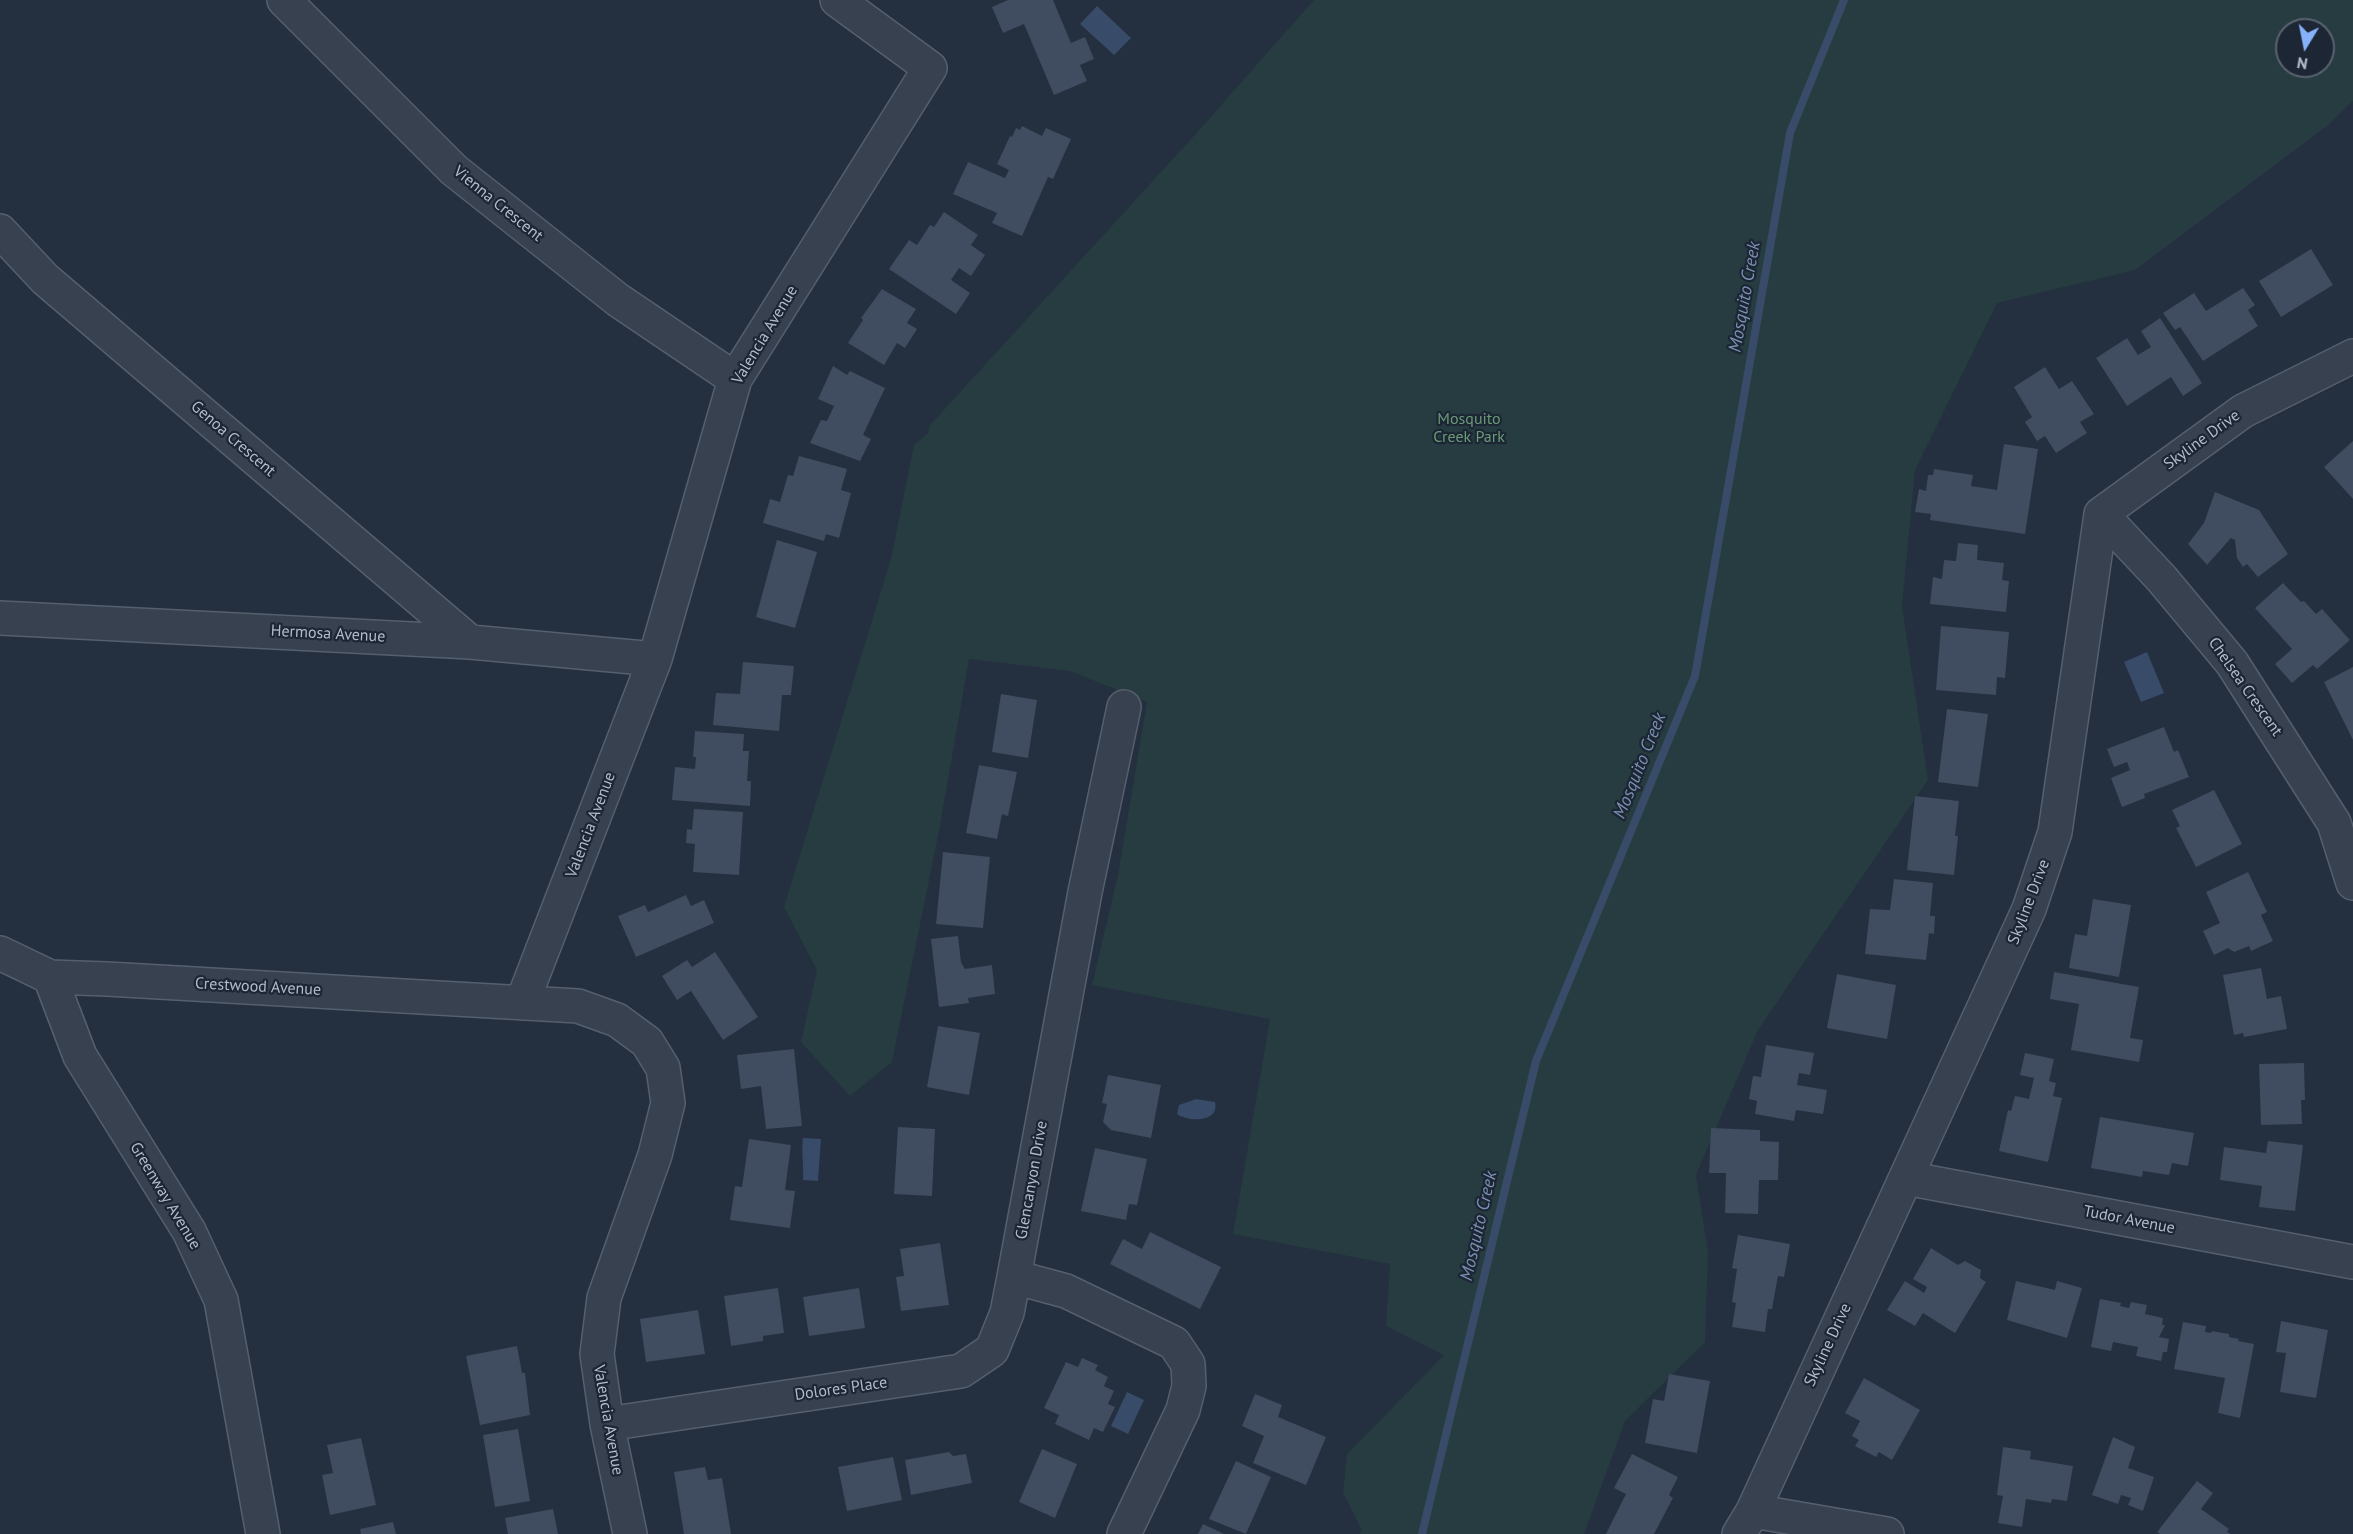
<!DOCTYPE html>
<style>
body{margin:0}
#map{position:relative;width:2353px;height:1534px;overflow:hidden;background:#242f3f;font-family:"PT Sans",sans-serif}
canvas{display:block}
.north{position:absolute;left:2275px;top:18px;width:60px;height:60px;box-sizing:border-box;background:#1d2634;border:2px solid #596270;border-radius:50%;rotate:190deg;font-size:16px;font-weight:700;line-height:24px;text-align:center;color:#b4bcca}
.north::after{content:'';display:block;margin:auto;width:21px;height:27px;background:#88b1fb;clip-path:polygon(50% 0,100% 100%,50% 72%,0 100%)}
</style>
<div id="map">
<canvas width="2353" height="1534"></canvas>
<div class="north">N</div>
</div>
<script>
const ctx = document.querySelector('canvas').getContext('2d');
ctx.lineJoin = 'round';
function paint(path, color) { ctx.fillStyle = color; ctx.fill(path, 'evenodd'); }
function strokePath(path, color, width, dash) { ctx.strokeStyle = color; ctx.lineWidth = width; ctx.lineCap = dash ? 'butt' : 'round'; ctx.setLineDash(dash || []); ctx.stroke(path); }
function label(font, color, halo, rows, align = 'center') {
  ctx.font = font + ' "PT Sans",sans-serif'; ctx.lineWidth = 4.5; ctx.setLineDash([]); ctx.textBaseline = 'middle'; ctx.strokeStyle = halo; ctx.fillStyle = color; for (const [text, x, y, turn = 0] of rows) {
    ctx.save(); ctx.translate(x, y); ctx.rotate((+turn || 0) * Math.PI / 180); ctx.textAlign = isNaN(turn) ? turn : align; if (halo) ctx.strokeText(text, 0, 0); ctx.fillText(text, 0, 0); ctx.restore();
  }
}
const green = new Path2D(`
 M 1314,0 L 2353,0 L 2353,101 L 2327,126 L 2135,270 L 1997,303 L 1915,470 L 1902,606 L 1928,780 L 1758,1030 L 1696,1175 L 1708,1252 L 1705,1342 L 1625,1421 L 1584,1534 L 1359,1534 L 1362,1531 L 1343,1492 L 1347,1454 L 1444,1355 L 1386,1326 L 1390,1264 L 1233,1234 L 1270,1019 L 1092,985 L 1118,875 L 1147,702 L 1070,671 L 969,659 L 939,831 L 892,1062 L 850,1096 L 801,1042 L 817,970 L 784,907 L 891,559 L 914,445 L 928,433 L 930,425 L 1192,138 ZM 2287,30 L 2323,30 L 2323,66 L 2287,66 Z`);
const water = new Path2D(`
 M 1097,6 L 1131,38 L 1114,55 L 1080,24 Z
 M 2147,652 L 2164,693 L 2141,702 L 2124,662 Z
 M 1196,1099 L 1215,1102 C 1220,1123 1188,1122 1177,1114 L 1179,1105 Z
 M 803,1138 L 821,1139 L 818,1181 L 803,1180 C 804,1164 801,1153 803,1138 Z
 M 1127,1392 L 1144,1400 L 1128,1434 L 1111,1426 Z`);
const stream = new Path2D(`
 M 1422,1534 L 1536,1061 L 1695,676 L 1790,133 L 1844,0`);
const building = new Path2D(`
 M 1008,0 L 1053,0 L 1071,43 L 1085,37 L 1094,59 L 1080,65 L 1087,81 L 1054,95 L 1024,24 L 1003,33 L 992,7 Z
 M 1022,126 L 1042,136 L 1046,128 L 1071,139 L 1053,179 L 1048,177 L 1022,236 L 992,223 L 997,213 L 953,194 L 968,162 L 1005,178 L 1009,170 L 997,164 L 1010,136 L 1012,137 L 1016,128 L 1020,130 Z
 M 944,212 L 978,235 L 971,245 L 985,255 L 971,276 L 959,268 L 951,280 L 970,293 L 956,314 L 889,269 L 909,240 L 917,245 L 930,225 L 934,227 Z
 M 2311,249 L 2333,285 L 2281,317 L 2259,281 Z
 M 2243,288 L 2255,305 L 2248,310 L 2258,326 L 2203,361 L 2180,327 L 2175,330 L 2163,313 L 2194,293 L 2206,311 Z
 M 882,289 L 916,309 L 907,323 L 917,329 L 905,348 L 897,343 L 884,365 L 848,343 L 863,320 L 861,318 Z
 M 2160,318 L 2202,383 L 2183,396 L 2171,377 L 2127,406 L 2096,358 L 2127,338 L 2138,355 L 2151,347 L 2141,331 Z
 M 833,366 L 847,375 L 850,371 L 885,388 L 863,435 L 871,439 L 860,461 L 810,443 L 821,420 L 827,421 L 834,406 L 818,399 Z
 M 2045,367 L 2059,389 L 2072,381 L 2094,414 L 2080,422 L 2087,433 L 2056,453 L 2045,436 L 2037,441 L 2025,422 L 2032,417 L 2014,387 Z
 M 2353,441 L 2353,499 L 2324,467 Z
 M 2004,444 L 2038,449 L 2025,534 L 1930,520 L 1931,514 L 1915,512 L 1919,489 L 1926,491 L 1928,475 L 1933,475 L 1934,469 L 1973,475 L 1971,486 L 1997,490 Z
 M 799,456 L 847,469 L 841,490 L 851,493 L 839,538 L 826,534 L 824,541 L 763,523 L 770,499 L 780,502 L 788,475 L 793,476 Z
 M 2215,492 L 2259,510 L 2288,554 L 2258,577 L 2247,564 L 2243,567 L 2237,558 L 2235,540 L 2231,538 L 2207,565 L 2188,544 L 2204,523 Z
 M 777,540 L 817,552 L 795,628 L 756,617 Z
 M 1958,543 L 1978,545 L 1977,560 L 2004,563 L 2002,580 L 2009,581 L 2006,612 L 1930,604 L 1933,577 L 1942,579 L 1944,560 L 1956,561 Z
 M 2283,583 L 2301,602 L 2304,601 L 2316,614 L 2322,609 L 2350,640 L 2317,669 L 2313,665 L 2292,683 L 2275,664 L 2292,649 L 2255,608 Z
 M 1941,626 L 2009,632 L 2005,678 L 1997,677 L 1996,695 L 1936,690 Z
 M 743,662 L 794,666 L 791,695 L 782,695 L 779,731 L 713,725 L 716,693 L 740,694 Z
 M 2353,667 L 2353,740 L 2324,682 Z
 M 1001,694 L 1037,700 L 1028,758 L 992,752 Z
 M 1947,709 L 1988,714 L 1978,787 L 1938,782 Z
 M 2164,727 L 2174,752 L 2178,750 L 2189,777 L 2144,794 L 2145,798 L 2122,807 L 2111,778 L 2130,770 L 2127,762 L 2114,767 L 2107,749 Z
 M 695,731 L 744,734 L 743,751 L 749,751 L 747,781 L 751,781 L 750,806 L 672,800 L 675,767 L 695,769 L 696,757 L 693,757 Z
 M 979,765 L 1017,772 L 1008,816 L 1002,814 L 997,839 L 966,833 Z
 M 2214,790 L 2242,844 L 2196,867 L 2176,828 L 2180,826 L 2172,810 Z
 M 1915,796 L 1959,801 L 1955,836 L 1958,836 L 1954,875 L 1907,870 Z
 M 694,809 L 743,812 L 739,875 L 693,872 L 695,844 L 686,843 L 687,829 L 692,830 Z
 M 943,852 L 990,857 L 983,928 L 936,924 Z
 M 2248,872 L 2267,912 L 2261,915 L 2273,941 L 2251,951 L 2249,946 L 2234,952 L 2228,948 L 2214,955 L 2203,931 L 2220,923 L 2206,892 Z
 M 1894,879 L 1933,883 L 1930,916 L 1935,916 L 1934,934 L 1929,933 L 1926,960 L 1865,954 L 1870,909 L 1890,910 Z
 M 686,895 L 691,906 L 704,900 L 714,923 L 636,957 L 618,916 L 645,905 L 648,912 Z
 M 2093,899 L 2131,905 L 2119,977 L 2069,968 L 2075,934 L 2087,936 Z
 M 958,936 L 961,962 L 965,969 L 992,965 L 995,994 L 968,998 L 969,1003 L 939,1007 L 931,939 Z
 M 715,952 L 758,1017 L 723,1040 L 691,991 L 677,1000 L 662,976 L 687,960 L 692,967 Z
 M 2261,968 L 2267,999 L 2281,996 L 2287,1029 L 2244,1037 L 2243,1033 L 2234,1035 L 2223,975 Z
 M 2054,972 L 2139,987 L 2130,1038 L 2143,1040 L 2139,1062 L 2071,1050 L 2079,1004 L 2050,999 Z
 M 1837,974 L 1896,985 L 1887,1039 L 1827,1028 Z
 M 938,1026 L 980,1033 L 969,1095 L 927,1087 Z
 M 1766,1045 L 1814,1053 L 1810,1075 L 1799,1073 L 1797,1085 L 1827,1090 L 1823,1114 L 1796,1110 L 1794,1121 L 1755,1114 L 1757,1101 L 1749,1099 L 1753,1076 L 1761,1077 Z
 M 794,1049 L 802,1126 L 766,1129 L 761,1086 L 741,1089 L 737,1055 Z
 M 2025,1053 L 2054,1059 L 2049,1081 L 2056,1083 L 2053,1096 L 2062,1098 L 2048,1162 L 1999,1151 L 2008,1110 L 2011,1111 L 2015,1096 L 2029,1099 L 2034,1078 L 2020,1075 Z
 M 2304,1063 L 2305,1100 L 2301,1100 L 2302,1124 L 2261,1125 L 2259,1064 Z
 M 1108,1075 L 1161,1085 L 1151,1138 L 1111,1130 L 1103,1122 L 1107,1104 L 1102,1103 Z
 M 2100,1117 L 2194,1133 L 2188,1166 L 2172,1163 L 2169,1175 L 2143,1171 L 2142,1177 L 2091,1168 Z
 M 898,1127 L 935,1129 L 932,1196 L 894,1194 Z
 M 1711,1128 L 1760,1130 L 1760,1141 L 1779,1142 L 1778,1180 L 1759,1180 L 1758,1214 L 1725,1213 L 1726,1173 L 1709,1173 Z
 M 749,1139 L 791,1145 L 785,1190 L 795,1191 L 790,1228 L 730,1220 L 735,1186 L 742,1187 Z
 M 2268,1141 L 2303,1145 L 2295,1211 L 2259,1207 L 2262,1186 L 2220,1180 L 2224,1147 L 2266,1153 Z
 M 1095,1148 L 1147,1159 L 1137,1205 L 1129,1204 L 1126,1220 L 1081,1211 Z
 M 1150,1232 L 1221,1267 L 1200,1309 L 1110,1264 L 1123,1239 L 1142,1249 Z
 M 1738,1235 L 1790,1244 L 1784,1277 L 1778,1276 L 1772,1309 L 1768,1309 L 1765,1332 L 1732,1327 L 1736,1303 L 1732,1302 L 1737,1269 L 1732,1268 Z
 M 940,1243 L 949,1305 L 901,1311 L 896,1277 L 904,1276 L 900,1249 Z
 M 1931,1248 L 1958,1265 L 1965,1261 L 1981,1270 L 1980,1278 L 1986,1282 L 1955,1333 L 1923,1313 L 1915,1326 L 1887,1310 L 1905,1281 L 1924,1293 L 1927,1287 L 1913,1279 Z
 M 2016,1281 L 2055,1290 L 2057,1281 L 2082,1288 L 2067,1338 L 2007,1320 Z
 M 778,1288 L 784,1333 L 763,1336 L 763,1341 L 731,1346 L 724,1296 Z
 M 859,1288 L 865,1328 L 809,1336 L 803,1297 Z
 M 2100,1299 L 2121,1303 L 2120,1306 L 2129,1308 L 2131,1302 L 2147,1305 L 2145,1314 L 2163,1318 L 2162,1325 L 2165,1325 L 2159,1337 L 2169,1339 L 2167,1352 L 2163,1352 L 2161,1361 L 2136,1356 L 2138,1347 L 2113,1342 L 2111,1351 L 2091,1347 Z
 M 698,1310 L 705,1354 L 646,1362 L 640,1319 Z
 M 2281,1321 L 2328,1330 L 2316,1398 L 2280,1392 L 2286,1353 L 2276,1352 Z
 M 2183,1322 L 2206,1326 L 2205,1332 L 2211,1333 L 2212,1331 L 2229,1334 L 2229,1337 L 2239,1339 L 2238,1341 L 2254,1344 L 2240,1418 L 2218,1413 L 2225,1378 L 2174,1369 Z
 M 517,1346 L 522,1373 L 525,1373 L 530,1415 L 480,1425 L 466,1356 Z
 M 1082,1358 L 1098,1365 L 1095,1370 L 1108,1377 L 1104,1386 L 1114,1391 L 1108,1404 L 1115,1407 L 1103,1432 L 1094,1428 L 1089,1440 L 1055,1424 L 1059,1415 L 1044,1408 L 1066,1362 L 1078,1367 Z
 M 1669,1374 L 1710,1381 L 1697,1453 L 1645,1443 L 1653,1399 L 1664,1401 Z
 M 1864,1378 L 1920,1410 L 1892,1460 L 1879,1452 L 1876,1457 L 1855,1446 L 1859,1440 L 1852,1436 L 1860,1421 L 1845,1413 Z
 M 1255,1394 L 1282,1405 L 1278,1417 L 1326,1437 L 1306,1485 L 1253,1463 L 1264,1436 L 1242,1426 Z
 M 518,1429 L 530,1501 L 495,1507 L 483,1435 Z
 M 2113,1437 L 2135,1447 L 2128,1468 L 2154,1477 L 2143,1511 L 2128,1505 L 2131,1498 L 2121,1495 L 2118,1504 L 2092,1495 Z
 M 361,1438 L 376,1505 L 330,1515 L 322,1475 L 333,1473 L 327,1445 Z
 M 2003,1447 L 2031,1451 L 2030,1459 L 2073,1466 L 2067,1501 L 2052,1499 L 2051,1503 L 2026,1499 L 2022,1527 L 1998,1523 L 2003,1496 L 1997,1495 Z
 M 1042,1449 L 1077,1464 L 1055,1518 L 1019,1502 Z
 M 949,1452 L 953,1456 L 966,1454 L 972,1483 L 911,1495 L 905,1460 Z
 M 1632,1454 L 1678,1477 L 1669,1495 L 1673,1498 L 1654,1534 L 1606,1534 L 1626,1494 L 1614,1488 Z
 M 893,1457 L 902,1500 L 847,1511 L 838,1467 Z
 M 1236,1461 L 1271,1477 L 1246,1534 L 1209,1519 Z
 M 705,1467 L 708,1480 L 722,1478 L 731,1534 L 684,1534 L 674,1472 Z
 M 2197,1481 L 2213,1493 L 2201,1509 L 2229,1529 L 2227,1532 L 2231,1534 L 2160,1534 L 2157,1532 Z
 M 553,1509 L 558,1534 L 508,1534 L 505,1518 Z
 M 393,1522 L 396,1534 L 361,1534 L 360,1529 Z
 M 1203,1524 L 1224,1534 L 1198,1534 Z`);
const minor = new Path2D(`
 M 284,0 L 454,170 L 618,300 L 735,379
 M 0,231 L 45,279 L 470,642
 M 2101,514 L 2162,579 L 2232,663 L 2334,823 L 2353,883
 M 0,618 L 470,642 L 655,659
 M 0,953 L 50,977 L 107,979 L 578,1006 L 617,1020 L 647,1042 L 663,1068 L 668,1103 L 655,1155 L 604,1298 L 597,1354 L 607,1424 L 630,1534
 M 50,977 L 80,1056 L 189,1231 L 221,1300 L 263,1534
 M 522,1003 L 655,659 L 735,379 L 930,68 L 837,0
 M 1906,1178 L 2353,1262
 M 607,1424 L 961,1371 L 992,1350 L 1007,1313 L 1014,1277
 M 1753,1511 L 1887,1534
 M 1124,1534 L 1183,1410 L 1189,1386 L 1188,1364 L 1174,1343 L 1066,1291 L 1014,1277 L 1085,892 L 1124,707
 M 1739,1534 L 1753,1511 L 2029,909 L 2055,832 L 2101,514 L 2243,411 L 2353,356`);
const streetNames = [
 ["Vienna Crescent",498,204,39],
 ["Valencia Avenue",765,335,-59],
 ["Genoa Crescent",233,439,41],
 ["Skyline Drive",2202,440,-36],
 ["Hermosa Avenue",328,634,3],
 ["Chelsea Crescent",2245,687,55],
 ["Valencia Avenue",591,825,-69],
 ["Skyline Drive",2029,902,-69],
 ["Crestwood Avenue",258,987,3],
 ["Glencanyon Drive",1032,1180,-80],
 ["Greenway Avenue",165,1196,59],
 ["Tudor Avenue",2129,1220,11],
 ["Skyline Drive",1828,1345,-65],
 ["Dolores Place",841,1389,-8],
 ["Valencia Avenue",608,1420,80]
];
const parkNames = [
 ["Mosquito",1469,419],
 ["Creek Park",1469,437]
];
const waterNames = [
 ["Mosquito Creek",1745,297,-80],
 ["Mosquito Creek",1640,766,-68],
 ["Mosquito Creek",1479,1226,-77]
];
paint(green, '#263c40');
paint(water, '#384b69');
strokePath(stream, '#384b69', 8);
paint(building, '#404c5f');
strokePath(minor, '#565f6d', 36);
strokePath(minor, '#38414f', 33);
label('16px', '#b4bcca', '#1d2634', streetNames);
label('16px', '#6a9b77', '#1d2634', parkNames);
label('italic 18px', '#7b91b2', '#1d2634', waterNames);
</script>
